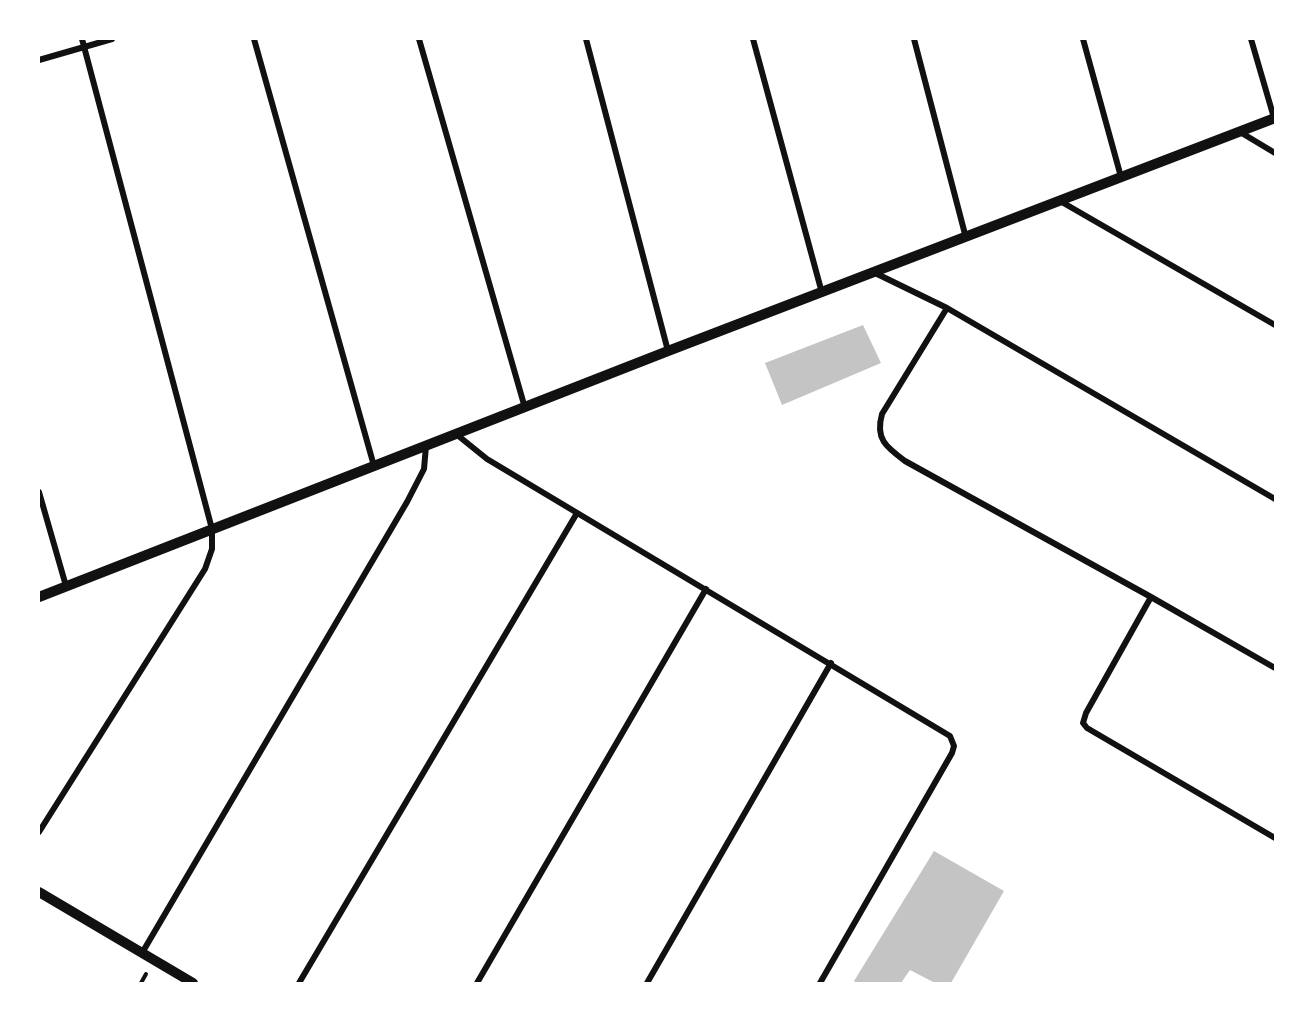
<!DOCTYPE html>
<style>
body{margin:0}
#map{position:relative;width:1314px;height:1022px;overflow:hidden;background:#fff;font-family:Signika,sans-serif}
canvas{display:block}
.frame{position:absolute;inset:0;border:40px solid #fff;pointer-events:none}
</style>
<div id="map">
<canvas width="1314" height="1022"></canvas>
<div class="frame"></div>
</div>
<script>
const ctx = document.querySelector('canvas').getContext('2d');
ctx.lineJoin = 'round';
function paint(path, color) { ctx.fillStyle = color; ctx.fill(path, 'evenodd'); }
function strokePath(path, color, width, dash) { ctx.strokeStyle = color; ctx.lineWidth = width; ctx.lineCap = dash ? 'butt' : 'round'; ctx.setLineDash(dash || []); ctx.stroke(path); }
const building = new Path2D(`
 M 863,325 L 881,363 L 782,405 L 765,363 Z
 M 934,851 L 1004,891 L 951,983 L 935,983 L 910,970 L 901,983 L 856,983 L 854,981 Z`);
const path = new Path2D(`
 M 141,983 L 146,974`);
const minor = new Path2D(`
 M 254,39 L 374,466
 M 419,39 L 525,408
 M 586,39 L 668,351
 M 753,39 L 822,293
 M 914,39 L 966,238
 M 1083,39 L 1121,177
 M 1251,39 L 1274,118
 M 39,60 L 112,39
 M 1240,132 L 1275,153
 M 1060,201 L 1275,325
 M 873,272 L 947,308 L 1275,499
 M 947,308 L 882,414 C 875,439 886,447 905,461 L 1151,597 L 1275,668
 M 456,434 L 487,459 L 950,736 L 954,746 L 952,753 L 820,983
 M 39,492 L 66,586
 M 1151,597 L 1086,713 L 1083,723 L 1087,728 L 1275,838
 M 39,832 L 205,569 L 212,549 L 212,529 L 82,39
 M 142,953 L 407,502 L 424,469 L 426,446
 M 299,983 L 577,513
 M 477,983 L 706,589
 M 647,983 L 831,663`);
const tertiary = new Path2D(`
 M 39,597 L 668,351 L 1275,118
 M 39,892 L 193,983`);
paint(building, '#c4c4c4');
strokePath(path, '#111', 4);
strokePath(minor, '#111', 6);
strokePath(tertiary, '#111', 10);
</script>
